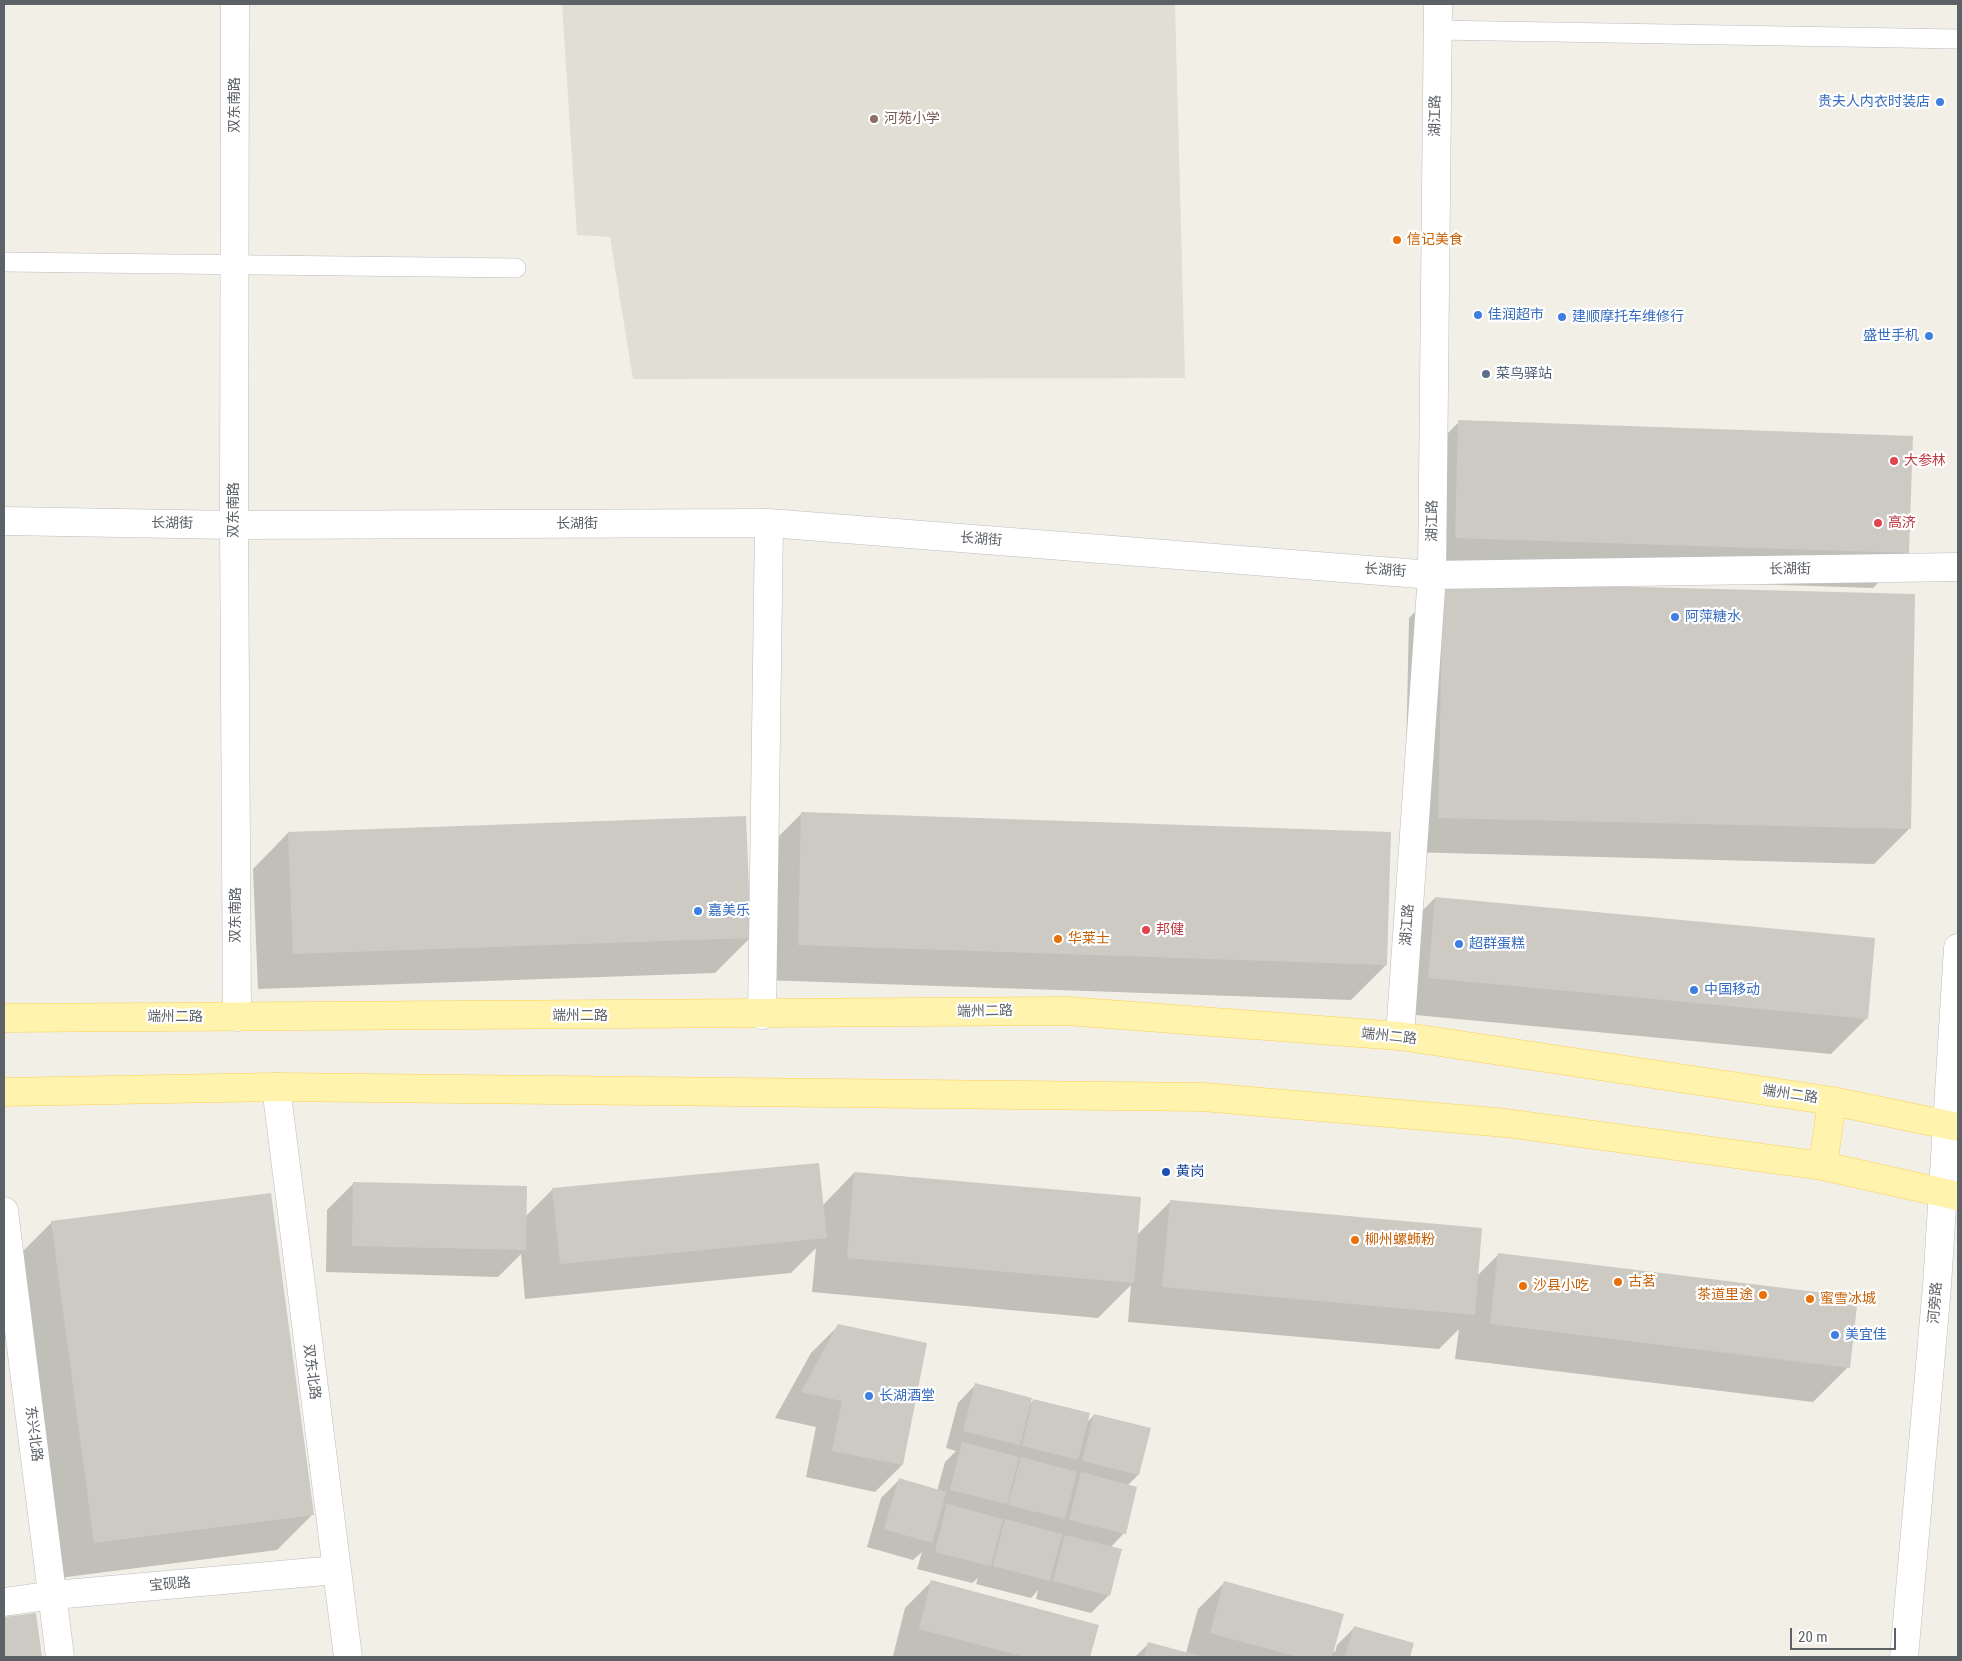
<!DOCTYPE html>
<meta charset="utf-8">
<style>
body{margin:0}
#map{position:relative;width:1962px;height:1661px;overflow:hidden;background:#f1efe6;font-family:"Roboto Condensed",sans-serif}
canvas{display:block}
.frame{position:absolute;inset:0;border:5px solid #5d6267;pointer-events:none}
.scale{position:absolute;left:1790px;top:1628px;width:106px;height:22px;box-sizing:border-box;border:2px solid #5d6267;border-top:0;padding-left:6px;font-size:15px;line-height:18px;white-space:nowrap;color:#5d6267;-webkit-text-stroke:4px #fff;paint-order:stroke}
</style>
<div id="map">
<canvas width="1962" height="1661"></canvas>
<div class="frame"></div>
<div class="scale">20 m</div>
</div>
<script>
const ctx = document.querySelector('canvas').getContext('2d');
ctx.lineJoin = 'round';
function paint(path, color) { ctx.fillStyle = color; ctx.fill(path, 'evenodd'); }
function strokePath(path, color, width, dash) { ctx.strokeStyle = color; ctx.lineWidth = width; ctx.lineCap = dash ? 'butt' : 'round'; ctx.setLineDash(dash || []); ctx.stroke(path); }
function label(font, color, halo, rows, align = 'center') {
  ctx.font = font + ' "Roboto Condensed","Noto Sans SC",sans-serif'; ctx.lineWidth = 4.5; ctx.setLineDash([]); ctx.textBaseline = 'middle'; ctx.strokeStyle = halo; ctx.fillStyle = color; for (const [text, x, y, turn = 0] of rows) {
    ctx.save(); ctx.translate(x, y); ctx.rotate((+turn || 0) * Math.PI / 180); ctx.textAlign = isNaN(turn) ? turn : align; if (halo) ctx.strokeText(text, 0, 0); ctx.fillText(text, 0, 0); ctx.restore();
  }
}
const education = new Path2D(`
 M 562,4 L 1175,4 L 1185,378 L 633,379 L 610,237 L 577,235 Z`);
const shadow = new Path2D(`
 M 1459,422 L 1908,553 L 1873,588 L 1420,573 L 1424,457 Z
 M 1444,583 L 1909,829 L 1874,864 L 1404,852 L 1409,618 Z
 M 802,813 L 1386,965 L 1351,1000 L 763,980 L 767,848 Z
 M 288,833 L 750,938 L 715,973 L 258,989 L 253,869 Z
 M 1435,898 L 1866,1019 L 1831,1054 L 1394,1013 L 1400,933 Z
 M 854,1173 L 1137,1235 L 1170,1202 L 1477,1276 L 1499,1254 L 1848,1367 L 1813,1402 L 1455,1359 L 1459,1329 L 1439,1349 L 1128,1322 L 1131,1285 L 1098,1318 L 812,1292 L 816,1248 L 791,1273 L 525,1299 L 521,1254 L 498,1277 L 326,1272 L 327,1210 L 354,1183 L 525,1217 L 553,1189 L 823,1205 Z
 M 52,1222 L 312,1515 L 277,1550 L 59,1578 L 17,1257 Z
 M 838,1326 L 926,1344 L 902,1465 L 875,1492 L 806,1477 L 816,1427 L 775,1418 L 811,1353 Z
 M 975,1385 L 1029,1405 L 1034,1400 L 1087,1422 L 1094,1415 L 1149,1429 L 1138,1475 L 1127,1486 L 1124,1533 L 1111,1547 L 1109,1595 L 1091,1613 L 1036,1599 L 1038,1590 L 1031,1598 L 976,1584 L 978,1578 L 972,1583 L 917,1569 L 922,1552 L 913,1560 L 867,1547 L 881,1498 L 899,1480 L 937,1491 L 945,1462 L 956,1451 L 946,1448 L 958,1403 Z
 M 932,1581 L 1097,1625 L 1089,1657 L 893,1656 L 905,1608 Z
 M 1225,1582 L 1333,1651 L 1335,1652 L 1337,1645 L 1355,1627 L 1413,1644 L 1409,1657 L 1135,1657 L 1148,1644 L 1186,1653 L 1198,1609 Z
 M 35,1615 L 41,1657 L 4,1657 L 4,1619 Z`);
const building = new Path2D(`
 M 1458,420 L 1913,436 L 1909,553 L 1455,538 Z
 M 1443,582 L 1915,594 L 1911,829 L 1438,818 Z
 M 801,812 L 1391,832 L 1387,965 L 798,945 Z
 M 746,816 L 751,938 L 293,954 L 288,832 Z
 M 1435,897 L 1875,938 L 1868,1019 L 1428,978 Z
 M 819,1163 L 827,1238 L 560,1264 L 552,1188 Z
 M 854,1172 L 1141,1197 L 1134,1283 L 847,1258 Z
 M 353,1182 L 527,1186 L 526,1250 L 352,1246 Z
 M 271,1193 L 314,1515 L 94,1543 L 51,1221 Z
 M 1170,1200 L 1482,1228 L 1475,1315 L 1162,1287 Z
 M 1498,1253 L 1858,1297 L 1850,1368 L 1490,1324 Z
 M 838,1324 L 927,1343 L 903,1465 L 832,1451 L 842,1401 L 801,1392 Z
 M 975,1383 L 1032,1398 L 1020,1445 L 963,1431 Z
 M 1033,1399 L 1090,1413 L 1078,1460 L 1022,1446 Z
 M 1094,1414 L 1151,1428 L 1139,1475 L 1082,1461 Z
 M 962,1442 L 1019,1457 L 1007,1504 L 950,1490 Z
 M 1021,1457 L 1077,1472 L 1065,1519 L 1008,1505 Z
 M 1081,1472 L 1137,1487 L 1126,1534 L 1069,1520 Z
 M 899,1478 L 946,1492 L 932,1543 L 884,1529 Z
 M 947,1504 L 1003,1519 L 991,1566 L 935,1552 Z
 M 1005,1519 L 1062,1534 L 1050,1581 L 993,1566 Z
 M 1065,1535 L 1122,1549 L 1110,1596 L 1053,1581 Z
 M 931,1580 L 1099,1625 L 1090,1657 L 1025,1657 L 919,1629 Z
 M 1224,1581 L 1344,1614 L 1332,1657 L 1298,1657 L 1210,1633 Z
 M 36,1613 L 42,1657 L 4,1657 L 4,1617 Z
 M 1354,1626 L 1414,1643 L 1410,1657 L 1345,1657 Z
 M 1148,1642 L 1204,1657 L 1144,1657 Z`);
const service = new Path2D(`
 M 1437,30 L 1958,39
 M 4,262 L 516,268`);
const minor = new Path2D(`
 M 235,4 L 234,525 L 237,1017
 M 4,521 L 234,525 L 769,523 L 1432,575 L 1958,567
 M 762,1015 L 769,523
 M 1400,1036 L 1432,575 L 1438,4
 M 276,1087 L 348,1657
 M 4,1211 L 60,1657
 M 4,1602 L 54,1595 L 336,1570`);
const tertiary = new Path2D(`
 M 1904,1657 L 1937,1286 L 1958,948`);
const primary = new Path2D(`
 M 4,1018 L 1067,1011 L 1400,1036 L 1832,1101 L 1958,1127
 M 4,1092 L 276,1087 L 1203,1097 L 1506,1123 L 1823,1166 L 1958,1196
 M 1823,1166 L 1832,1101`);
const markers = [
 [1940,102,5,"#3f7fe0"],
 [874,119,5,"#8d6e63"],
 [1397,240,5,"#e8710a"],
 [1478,315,5,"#3f7fe0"],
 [1562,317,5,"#3f7fe0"],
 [1929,336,5,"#3f7fe0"],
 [1486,374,5,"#5c6f8a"],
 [1894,461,5,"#e0444e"],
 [1878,523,5,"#e0444e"],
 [1675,617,5,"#3f7fe0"],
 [698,911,5,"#3f7fe0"],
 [1146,930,5,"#e0444e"],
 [1058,939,5,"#e8710a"],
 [1459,944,5,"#3f7fe0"],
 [1694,990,5,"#3f7fe0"],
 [1166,1172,5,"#1a4fb4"],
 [1355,1240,5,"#e8710a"],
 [1618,1282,5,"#e8710a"],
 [1523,1286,5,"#e8710a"],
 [1763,1295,5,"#e8710a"],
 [1810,1299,5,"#e8710a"],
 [1835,1335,5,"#3f7fe0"],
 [869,1396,5,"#3f7fe0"]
];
const shopNames = [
 ["贵夫人内衣时装店",1930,102,"right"],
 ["佳润超市",1488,315],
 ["建顺摩托车维修行",1572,317],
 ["盛世手机",1919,336,"right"],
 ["阿萍糖水",1685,617],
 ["嘉美乐",708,911],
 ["超群蛋糕",1469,944],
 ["中国移动",1704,990],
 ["美宜佳",1845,1335],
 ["长湖酒堂",879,1396]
];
const streetNames = [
 ["双东南路",235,105,-90],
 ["湖江路",1436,116,-89],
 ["双东南路",234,510,-90],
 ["湖江路",1433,521,-89],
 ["长湖街",172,524,1],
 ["长湖街",577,524],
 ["长湖街",981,540,4],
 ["长湖街",1790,570,-1],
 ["长湖街",1385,571,4],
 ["双东南路",236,915,-90],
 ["湖江路",1408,925,-86],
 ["端州二路",985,1012,-1],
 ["端州二路",580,1016],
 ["端州二路",175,1017],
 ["端州二路",1389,1037,6],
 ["端州二路",1790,1095,8],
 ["河旁路",1936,1303,-85],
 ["双东北路",311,1372,83],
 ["东兴北路",33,1434,83],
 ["宝砚路",170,1585,-5]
];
const educationNames = [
 ["河苑小学",884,119]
];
const foodNames = [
 ["信记美食",1407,240],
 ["华莱士",1068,939],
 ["柳州螺蛳粉",1365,1240],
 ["古茗",1628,1282],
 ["沙县小吃",1533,1286],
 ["茶道里途",1753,1295,"right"],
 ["蜜雪冰城",1820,1299]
];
const serviceNames = [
 ["菜鸟驿站",1496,374]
];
const healthNames = [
 ["大参林",1904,461],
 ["高济",1888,523],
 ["邦健",1156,930]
];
const transitNames = [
 ["黄岗",1176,1172]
];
paint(education, '#e1ded4');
paint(shadow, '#0003');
paint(building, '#cccac3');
strokePath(service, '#babdc2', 20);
strokePath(minor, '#babdc2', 29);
strokePath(tertiary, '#babdc2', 29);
strokePath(primary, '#fed152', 29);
strokePath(service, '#fff', 19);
strokePath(minor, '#fff', 28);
strokePath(tertiary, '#fff', 28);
strokePath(primary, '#fff3ad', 28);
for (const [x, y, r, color] of markers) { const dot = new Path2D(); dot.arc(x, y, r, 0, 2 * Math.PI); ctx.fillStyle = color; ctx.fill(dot); strokePath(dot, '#fff', 2); }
label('14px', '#366cbe', '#fff', shopNames, 'left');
label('14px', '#5d6267', '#fff', streetNames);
label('14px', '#785e54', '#fff', educationNames, 'left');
label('14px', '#c56008', '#fff', foodNames, 'left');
label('14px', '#4e5e75', '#fff', serviceNames, 'left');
label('14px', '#be3a42', '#fff', healthNames, 'left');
label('14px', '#164399', '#fff', transitNames, 'left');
</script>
